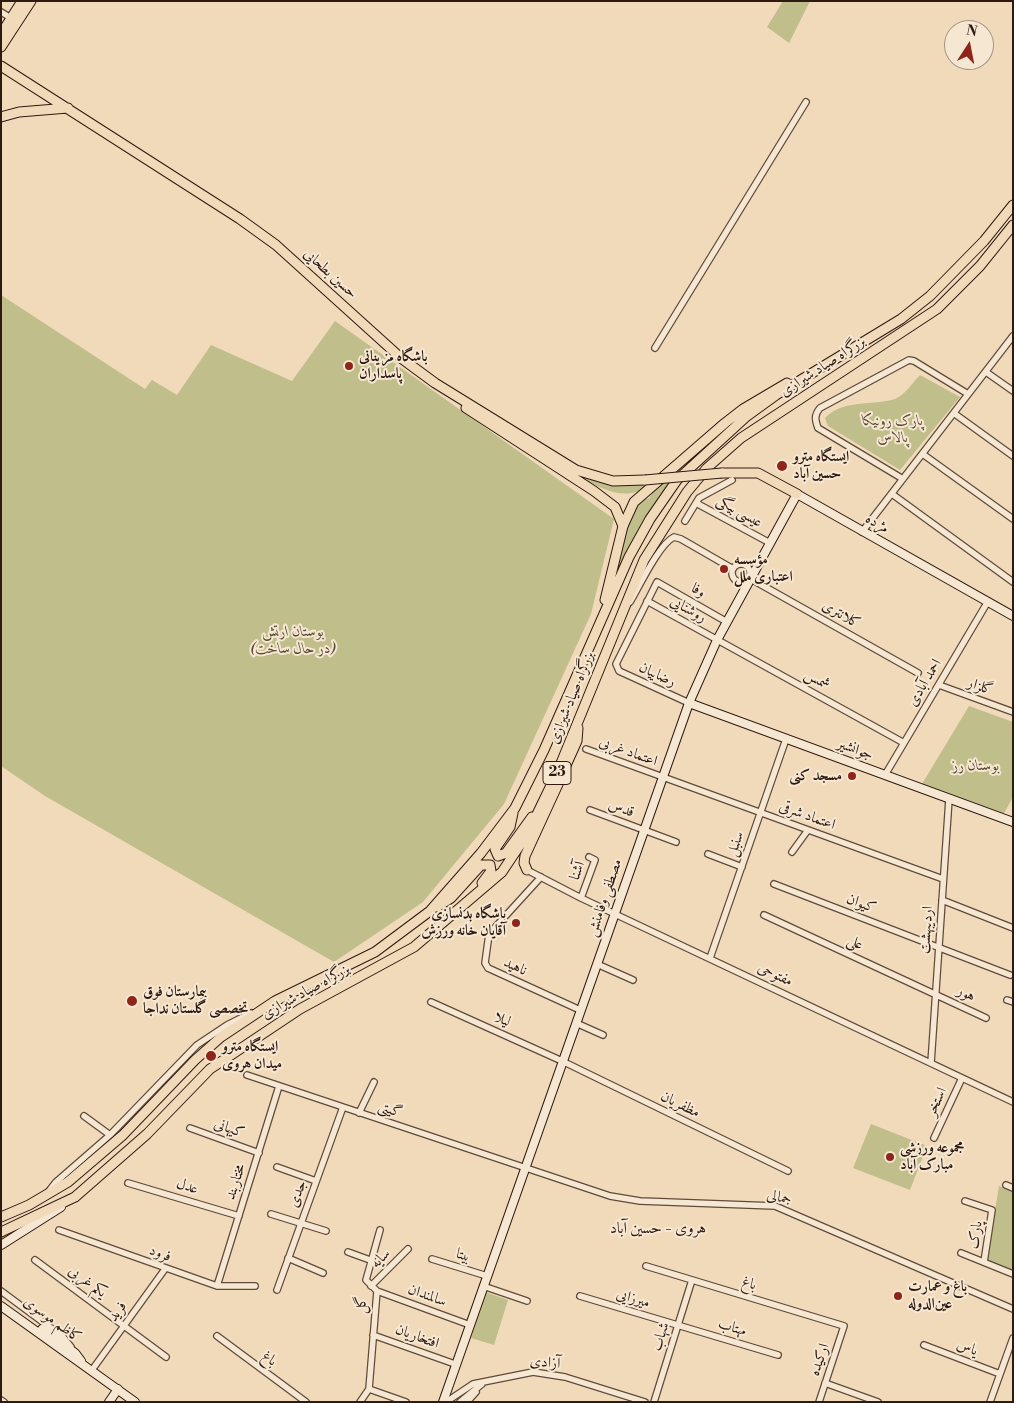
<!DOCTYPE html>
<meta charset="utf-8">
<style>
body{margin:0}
#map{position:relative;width:1014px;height:1403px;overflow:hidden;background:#f1daba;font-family:"Libre Bodoni",serif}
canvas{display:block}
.frame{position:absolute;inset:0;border:2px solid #2e1a11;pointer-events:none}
.north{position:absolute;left:944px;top:20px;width:50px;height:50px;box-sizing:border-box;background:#f6e7d2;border:1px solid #a69585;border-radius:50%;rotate:11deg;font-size:14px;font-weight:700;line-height:20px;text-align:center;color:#2e1a11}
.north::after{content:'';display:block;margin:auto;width:18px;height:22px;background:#8f2418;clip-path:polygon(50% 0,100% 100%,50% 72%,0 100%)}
</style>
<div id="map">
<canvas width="1014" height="1403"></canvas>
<div class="frame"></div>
<div class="north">N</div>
</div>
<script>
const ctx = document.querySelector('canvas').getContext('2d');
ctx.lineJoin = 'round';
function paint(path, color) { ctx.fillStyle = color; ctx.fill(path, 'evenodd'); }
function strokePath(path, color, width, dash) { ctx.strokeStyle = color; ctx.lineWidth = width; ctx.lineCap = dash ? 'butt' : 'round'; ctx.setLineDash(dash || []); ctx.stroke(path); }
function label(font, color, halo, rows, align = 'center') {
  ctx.font = font + ' "Libre Bodoni",Amiri,serif'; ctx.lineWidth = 4; ctx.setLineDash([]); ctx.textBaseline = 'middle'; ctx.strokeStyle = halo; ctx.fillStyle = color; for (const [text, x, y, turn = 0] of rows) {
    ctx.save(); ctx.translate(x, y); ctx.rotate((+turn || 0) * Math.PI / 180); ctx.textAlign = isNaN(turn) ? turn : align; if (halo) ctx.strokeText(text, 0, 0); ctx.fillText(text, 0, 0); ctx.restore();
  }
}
const green = new Path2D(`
 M 783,1 L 810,1 L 789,43 L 767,27 Z
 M 1,295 L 145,389 L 152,380 L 177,395 L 211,345 L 292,381 L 335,321 L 614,519 L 591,614 L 504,804 L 423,902 L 334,962 L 45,796 L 1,766 Z
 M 920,375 L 960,397 L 900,470 L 828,426 L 825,418 C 843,399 872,406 895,399 C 904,396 914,381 920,375 Z
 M 581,477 L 613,486 L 651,483 C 630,503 604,491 581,477 Z
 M 672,480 L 632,541 L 610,585 L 620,559 L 625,528 L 638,502 L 649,498 L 660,482 Z
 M 969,706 L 1013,722 L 1013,797 L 1003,815 L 922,784 Z
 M 871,1124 L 927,1146 L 910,1190 L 853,1168 Z
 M 999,1186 L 1013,1192 L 1013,1270 L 987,1260 Z
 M 485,1292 L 508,1300 L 494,1345 L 471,1338 Z`);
const minor = new Path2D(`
 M 1,12 L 11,18
 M 655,348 L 806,102
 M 986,372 L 1013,391
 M 955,414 L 1013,456
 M 924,455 L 1013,519
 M 903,479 L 818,428 C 815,420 814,415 820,408 L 909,360 L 914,361 L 968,394
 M 892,494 L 1013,582
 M 696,503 L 770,543
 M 685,521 L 699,498 L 732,480
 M 862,532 L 1013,336
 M732 573a9 9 0 1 1 18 0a9 9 0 1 1-18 0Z
 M 751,579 L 918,673
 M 647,601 L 904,743
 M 630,602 C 639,587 659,544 674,537 L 681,539 L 733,569
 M 939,685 L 1013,712
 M 689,703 L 619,671 L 616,664 L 657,582 L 727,622
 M 586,749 L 943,879
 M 885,775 L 987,603
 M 590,810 L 676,842
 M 792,852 L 808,830
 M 708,854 L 742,867
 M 527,870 L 581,898 L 1013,1102
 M 541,877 L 489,934 L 485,963 L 488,968 L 580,1010
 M 774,884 L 1010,975
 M 581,898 L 595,860 L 589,857
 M 942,900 L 1013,928
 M 764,915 L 986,1018
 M 710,958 L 786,739
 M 597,964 L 633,980
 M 1007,1000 L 1013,1002
 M 431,1002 L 562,1061 L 788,1171
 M 576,1023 L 603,1035
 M 931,1063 L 949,799
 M 247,1075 L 610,1196 L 640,1201 L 775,1206 L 1013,1309
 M 359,1113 L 374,1082
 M 84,1116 L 110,1135
 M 190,1128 L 259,1153
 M 934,1138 L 962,1078
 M 277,1167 L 316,1181
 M 128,1183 L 239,1216
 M 1006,1185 L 1013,1188
 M 49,1191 L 56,1182 L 110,1135 L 197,1045 L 227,1025 L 251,1013
 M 965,1201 L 992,1210 L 984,1262
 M 271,1214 L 326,1231
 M 59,1230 L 217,1286 L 255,1286
 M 348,1252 L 370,1260
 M 961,1253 L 1013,1274
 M 288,1258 L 323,1273
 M 432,1259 L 487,1276
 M 35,1260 L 166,1357
 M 646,1266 L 844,1326 L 819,1402
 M 217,1286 L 279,1086
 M 371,1286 L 408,1249
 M 483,1286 L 527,1301
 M 277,1290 L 343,1107
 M 1,1291 L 63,1337 L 71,1347
 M 377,1291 L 470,1325
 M 580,1296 L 778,1355
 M 373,1335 L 452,1363
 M 217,1336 L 306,1402
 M 924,1345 L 1000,1374
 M 92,1370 L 165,1269
 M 825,1383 L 878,1402
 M 369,1389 L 377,1291 L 366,1280 L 380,1230
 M 369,1389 L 406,1402
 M 1,1400 L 4,1402
 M 360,1402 L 369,1389
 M 446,1402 L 473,1384 L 533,1372 L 565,1377 L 645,1402
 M 460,1402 L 482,1384
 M 467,1402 L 476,1392
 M 654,1402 L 692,1280
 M 990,1402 L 1013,1338`);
const secondary = new Path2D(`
 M 689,703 L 1013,822
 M 1,1245 L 61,1207
 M 1,1306 L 135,1402
 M 42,1329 L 75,1353 L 81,1361
 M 109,1402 L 118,1389
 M 443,1402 L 689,703 L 717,640 L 797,494 L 1013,616`);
const primary = new Path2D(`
 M 1,34 L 22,1
 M 1,47 L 31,1
 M 1,66 L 240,219 L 276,245 L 401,358 L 435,383 L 576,470 L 613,481 L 645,480
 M 1,117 L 19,112 L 68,108
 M 466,408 L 594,491 L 615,507 L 623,526
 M 722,473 L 758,473 L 797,494`);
const trunk = new Path2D(`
 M 605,600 L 623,526 L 634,502 L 725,423 L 743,409 L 787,383
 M 564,770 L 577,741 L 578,728
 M 513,813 L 510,827 L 495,849 L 498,856 L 506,853 L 532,817
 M 527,870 L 524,863 L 525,856 L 559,782
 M 437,907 L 451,898 L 481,865 L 490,865 L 491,871 L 482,883
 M 1,1217 L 29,1205 L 68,1182 L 123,1135 L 195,1060 L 221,1037 L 275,1001 L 375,952 L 430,911 L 481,853 L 515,808 L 544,750 L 629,557 L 650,519 L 677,480 L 747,416 L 776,395 L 901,319 L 930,296 L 984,241 L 1013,205
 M 1,1232 L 75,1197 L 147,1134 L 210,1069 L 300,1009 L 414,947 L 502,872 L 528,833 L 557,773 L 644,560 L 687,492 L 707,468 L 741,438 L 937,309 L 980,266 L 1013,225`);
const primaryBridge = new Path2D(`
 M 645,480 L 722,473`);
const markers = [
 [349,366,5,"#8f2418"],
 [782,466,6,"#8f2418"],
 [724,569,5,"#8f2418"],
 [852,776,5,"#8f2418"],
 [516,923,5,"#8f2418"],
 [132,1001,6,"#8f2418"],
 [211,1056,6,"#8f2418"],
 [890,1157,5,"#8f2418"],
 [898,1296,5,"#8f2418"]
];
const shields = [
 [557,773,28]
];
const shieldNames = [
 ["23",557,773]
];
const streetNames = [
 ["حسین بطحایی",330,274,42],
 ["بزرگراه صیاد شیرازی",823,367,-33],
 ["عیسی بیگی",739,512,29],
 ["مژده",877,524,30],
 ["وفا",698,591,30],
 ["روشنایی",688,610,29],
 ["کلانتری",841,615,30],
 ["رضاییان",657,675,25],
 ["شمس",817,680,29],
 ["احمد آبادی",925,683,-59],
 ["گلزار",980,687,20],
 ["بزرگراه صیاد شیرازی",572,698,-68],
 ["جوانشیر",855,750,20],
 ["اعتماد غربی",628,752,20],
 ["قدس",621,809,20],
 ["اعتماد شرقی",807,816,20],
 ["سنبل",736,844,-71],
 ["آشنا",578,871,-70],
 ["مصطفی وفامنش",605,898,-71],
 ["کیوان",861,904,21],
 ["اردیبهشت",927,930,-86],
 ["علی",855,943,25],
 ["ناهید",515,967,25],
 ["مفتوحی",775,975,25],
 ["بزرگراه صیاد شیرازی",306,992,-29],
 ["هور",966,994,25],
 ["لیلا",502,1020,24],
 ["استخر",937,1102,-65],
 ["مظفریان",680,1105,26],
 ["گیتی",390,1110,19],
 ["کیهانی",229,1129,20],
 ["مختاربند",236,1182,-72],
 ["عدل",187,1187,17],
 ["جدی",298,1194,-70],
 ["جمالی",779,1198,13],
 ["پارک",976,1235,-81],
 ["فرود",160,1254,20],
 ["بیتا",463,1256,17],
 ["سایه",381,1259,-45],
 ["یکم غربی",87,1282,36],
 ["باغ",749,1284,17],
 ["سالمندان",427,1296,20],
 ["میرزایی",633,1299,17],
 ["گل",362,1305,-87],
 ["فرید",118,1312,-54],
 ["کاظم موسوی",52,1320,36],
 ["مهتاب",732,1328,17],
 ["افتخاریان",417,1337,20],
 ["شهاب",661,1337,-73],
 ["یاس",967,1348,21],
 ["باغ",269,1359,36],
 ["ارکیده",820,1360,-71],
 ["آزادی",545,1363,5]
];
const poiNames = [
 ["باشگاه مزینانی",359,357],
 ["پاسداران",359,374],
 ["ایستگاه مترو",793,457],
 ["حسین آباد",793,474],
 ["مؤسسه",734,560],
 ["اعتباری ملل",734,577],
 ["مسجد کنی",842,776,"right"],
 ["باشگاه بدنسازی",506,914,"right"],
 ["آقایان خانه ورزش",506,931,"right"],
 ["بیمارستان فوق",143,992],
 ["تخصصی گلستان نداجا",143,1009],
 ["ایستگاه مترو",222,1047],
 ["میدان هروی",222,1064],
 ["مجموعه ورزشی",900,1148],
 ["مبارک آباد",900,1165],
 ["باغ و عمارت",908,1287],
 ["عین‌الدوله",908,1304]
];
const parkNames = [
 ["پارک رونیکا",893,421],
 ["پالاس",893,438],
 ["بوستان ارتش",293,632],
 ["(در حال ساخت)",293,649],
 ["بوستان رز",976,766]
];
const neighbourhoodNames = [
 ["هروی - حسین آباد",658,1229]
];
paint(green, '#c0be8b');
strokePath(minor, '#5f4a3b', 8);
strokePath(secondary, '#2e1a11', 10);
strokePath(primary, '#2e1a11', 11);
strokePath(trunk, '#2e1a11', 11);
strokePath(minor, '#f6e7d2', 5.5);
strokePath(secondary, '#f6e7d2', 8);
strokePath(primary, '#f1daba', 9);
strokePath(trunk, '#f1daba', 9);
strokePath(primaryBridge, '#2e1a11', 11, []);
strokePath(primaryBridge, '#f1daba', 9);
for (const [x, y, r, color] of markers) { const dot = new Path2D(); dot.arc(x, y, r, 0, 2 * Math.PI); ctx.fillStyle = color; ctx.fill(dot); strokePath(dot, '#f6e7d2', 2); }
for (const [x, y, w] of shields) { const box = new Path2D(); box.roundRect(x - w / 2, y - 11.5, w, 23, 4); ctx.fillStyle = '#f6e7d2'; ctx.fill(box); strokePath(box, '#2e1a11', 1); }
label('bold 14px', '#2e1a11', null, shieldNames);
label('15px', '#2e1a11', '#f6e7d2', streetNames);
label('bold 15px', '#2e1a11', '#f6e7d2', poiNames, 'left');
label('italic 15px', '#5a4b36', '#f6e7d2', parkNames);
label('16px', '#2e1a11', '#f6e7d2', neighbourhoodNames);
</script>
